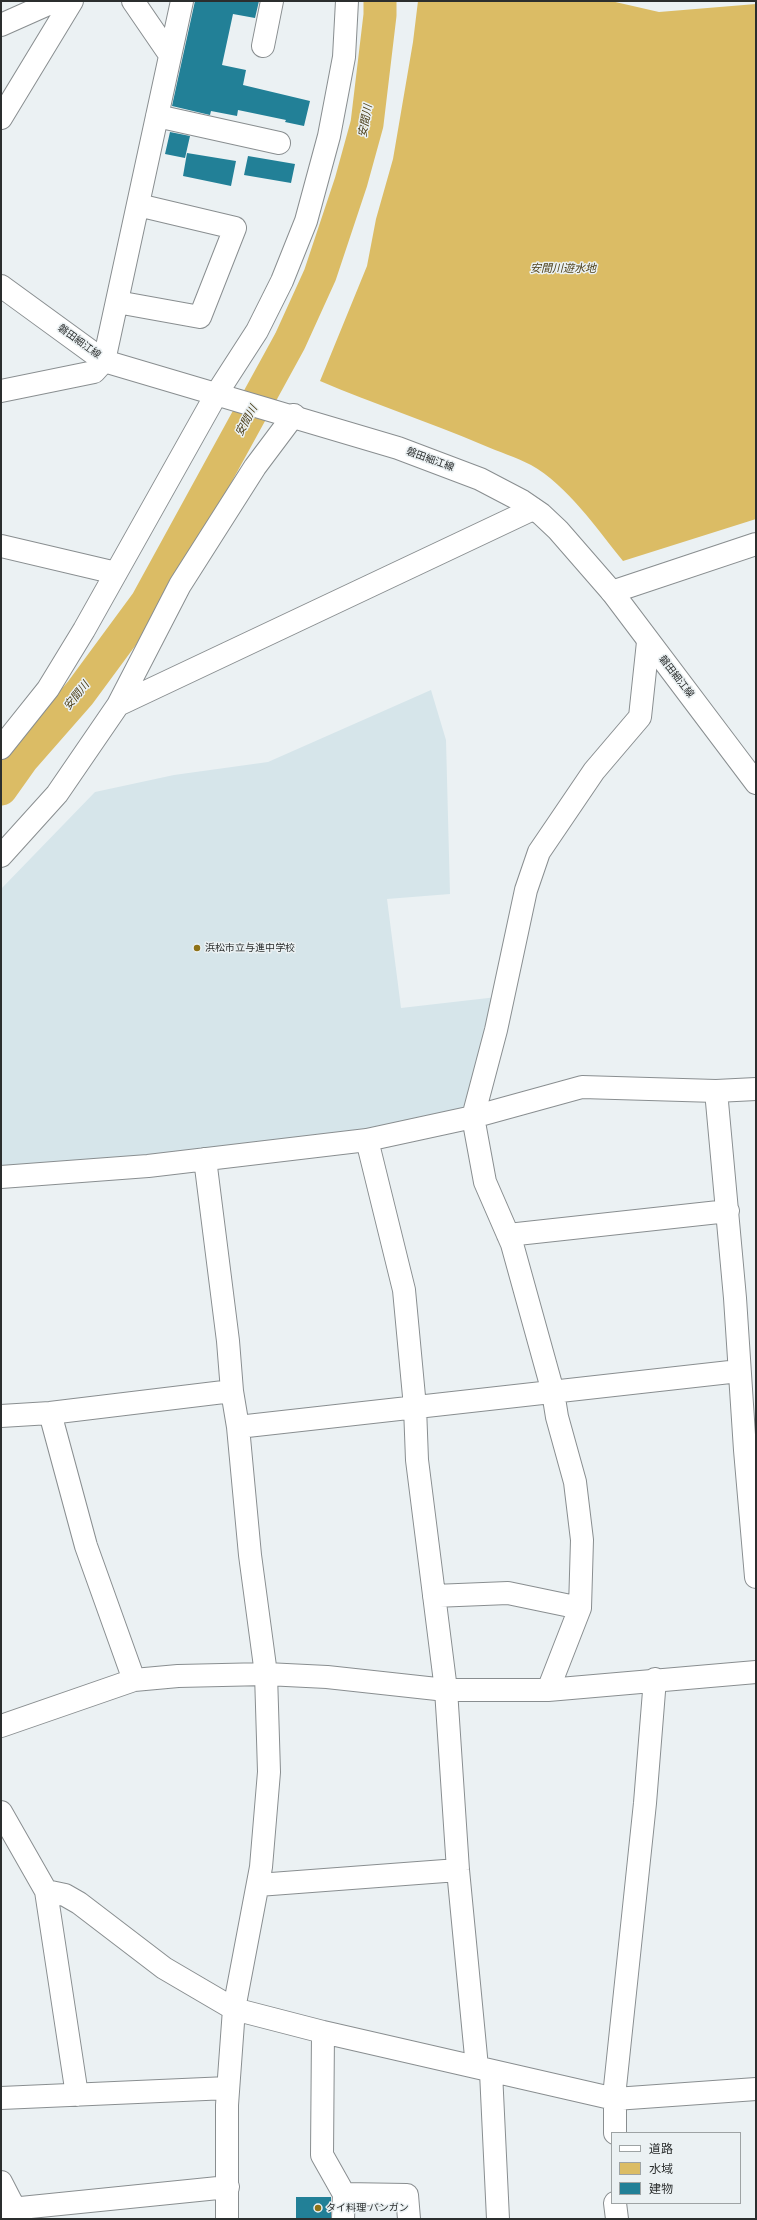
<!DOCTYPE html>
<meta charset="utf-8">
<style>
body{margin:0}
#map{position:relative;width:757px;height:2220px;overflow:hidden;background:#ebf1f3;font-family:Poppins,"Noto Sans JP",sans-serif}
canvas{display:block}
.frame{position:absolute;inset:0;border:2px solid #2b2e2e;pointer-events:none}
.legend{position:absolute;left:611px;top:2132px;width:130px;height:72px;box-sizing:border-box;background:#ebf1f3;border:1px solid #9ea3a4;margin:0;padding:5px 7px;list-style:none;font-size:12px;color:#2b2e2e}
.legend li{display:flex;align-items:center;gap:8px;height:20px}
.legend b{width:20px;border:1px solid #9ea3a4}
</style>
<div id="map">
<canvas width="757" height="2220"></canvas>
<div class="frame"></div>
<ul class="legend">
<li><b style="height:5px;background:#fff"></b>道路</li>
<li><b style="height:11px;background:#dbbc65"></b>水域</li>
<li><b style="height:11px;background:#228097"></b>建物</li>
</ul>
</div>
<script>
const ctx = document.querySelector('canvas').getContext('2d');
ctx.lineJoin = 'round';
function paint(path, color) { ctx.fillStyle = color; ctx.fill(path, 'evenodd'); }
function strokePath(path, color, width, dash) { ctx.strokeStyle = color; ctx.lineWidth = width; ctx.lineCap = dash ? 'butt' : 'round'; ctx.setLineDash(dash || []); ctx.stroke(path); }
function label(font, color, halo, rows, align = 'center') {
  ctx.font = font + ' Poppins,"Noto Sans JP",sans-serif'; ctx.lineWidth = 3; ctx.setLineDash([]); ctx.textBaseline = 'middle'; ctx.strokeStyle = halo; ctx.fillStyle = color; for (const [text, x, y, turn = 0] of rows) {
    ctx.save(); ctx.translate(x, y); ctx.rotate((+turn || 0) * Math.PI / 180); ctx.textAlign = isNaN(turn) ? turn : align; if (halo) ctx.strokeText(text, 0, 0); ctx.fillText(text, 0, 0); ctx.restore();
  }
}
const built = new Path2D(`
 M 431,690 L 446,740 L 450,894 L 387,899 L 401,1008 L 497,997 L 467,1120 L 1,1171 L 1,889 L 95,792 L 174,775 L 268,762 Z`);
const water = new Path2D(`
 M 418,1 L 611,1 L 659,12 L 756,4 L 756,519 L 623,561 C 597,529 567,485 531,465 C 516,457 499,452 483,445 C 429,422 374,404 320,381 L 367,266 L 376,219 L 393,159 L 413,42 Z`);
const river = new Path2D(`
 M 1,789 L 23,758 L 80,693 L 147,602 L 290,341 L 320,275 L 351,182 L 367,124 L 380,15 L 380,1`);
const building = new Path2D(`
 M 195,1 L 259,1 L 255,18 L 233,14 L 222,65 L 246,70 L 243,85 L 310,101 L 304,126 L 285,122 L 286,120 L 238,110 L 237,116 L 211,111 L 210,115 L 172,106 Z
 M 170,132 L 190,136 L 185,158 L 165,154 Z
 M 187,153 L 236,161 L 231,186 L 183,176 Z
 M 248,156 L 295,164 L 291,183 L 244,175 Z
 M 296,2197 L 331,2197 L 331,2219 L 296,2219 Z`);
const street = new Path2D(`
 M 133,1 L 170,55
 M 1,25 L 55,1
 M 263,46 L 272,1
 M 157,116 L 279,143
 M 1,118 L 72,1
 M 117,302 L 200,317 L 235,228 L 138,205
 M 1,391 L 94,372 L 104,361 L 182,1
 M 1,546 L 116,573
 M 612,592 L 756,544
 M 118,705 L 533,509
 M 1,748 L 48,689 L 84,630 L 217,393 L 257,331 L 282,281 L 306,221 L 329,136 L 344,57 L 347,1
 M 1,856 L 57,794 L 118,705 L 180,585 L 255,467 L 294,415
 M 716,1091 L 735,1298 L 745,1450
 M 367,1140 L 404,1290 L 415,1407 L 417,1460 L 446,1690 L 458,1870 L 477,2067
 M 205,1159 L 228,1341 L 232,1391 L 238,1427 L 250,1555 L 266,1674 L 269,1772 L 261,1867 L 234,2009 L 227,2105 L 227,2219
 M 1,1177 L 148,1166 L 367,1140 L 473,1117 L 582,1087 L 716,1091 L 756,1089
 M 508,1235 L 728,1211
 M 50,1413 L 86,1546 L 134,1680
 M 1,1416 L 50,1413 L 232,1391
 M 238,1427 L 739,1371
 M 756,1449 L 745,1450 L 756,1577
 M 434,1596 L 508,1593 L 580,1608
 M 548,1690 L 580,1608 L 582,1540 L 575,1482 L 557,1417 L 553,1392 L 512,1244 L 485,1182 L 473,1117 L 496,1030 L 526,890 L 539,852 L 594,771 L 640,717 L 648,642
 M 1,1726 L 134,1680 L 178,1676 L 266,1674 L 327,1677 L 446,1690 L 548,1690 L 756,1672
 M 1,1812 L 46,1891 L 65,1895 L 79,1903 L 164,1968 L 234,2009 L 323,2032 L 615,2099 L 756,2089
 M 258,1885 L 458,1870
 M 46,1891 L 77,2095
 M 323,2032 L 322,2155 L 344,2194 L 343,2219
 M 491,2072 L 498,2219
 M 1,2098 L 228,2088
 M 615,2133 L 615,2087 L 645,1803 L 655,1679
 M 1,2182 L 20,2219
 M 344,2194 L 407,2195 L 409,2219
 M 615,2203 L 617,2219
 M 1,2210 L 228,2187`);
const secondary = new Path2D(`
 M 1,286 L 104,361 L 398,448 L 480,479 L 522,501 L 541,514 L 558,530 L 612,592 L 756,783`);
const markers = [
 [197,948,4,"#8e7217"],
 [318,2208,4,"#8e7217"]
];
const streetNames = [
 ["磐田細江線",79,342,36],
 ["磐田細江線",430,460,20],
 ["磐田細江線",676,677,52]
];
const poiNames = [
 ["浜松市立与進中学校",205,948],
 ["タイ料理 パンガン",326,2208]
];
const waterNames = [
 ["安間川",366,121,-80],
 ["安間川遊水地",563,269],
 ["安間川",247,421,-61],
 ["安間川",77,696,-51]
];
paint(built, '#d6e5ea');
paint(water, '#dbbc65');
strokePath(river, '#dbbc65', 33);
paint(building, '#228097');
strokePath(street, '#898e90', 24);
strokePath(secondary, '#898e90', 24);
strokePath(street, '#fff', 22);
strokePath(secondary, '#fff', 22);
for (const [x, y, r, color] of markers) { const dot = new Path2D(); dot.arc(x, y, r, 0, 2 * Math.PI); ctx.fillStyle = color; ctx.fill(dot); strokePath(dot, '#ebf1f3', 1.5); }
label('10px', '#2b2e2e', '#ebf1f3', streetNames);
label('10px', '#2b2e2e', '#ebf1f3', poiNames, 'left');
label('italic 11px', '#4e411c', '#ebf1f3', waterNames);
</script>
